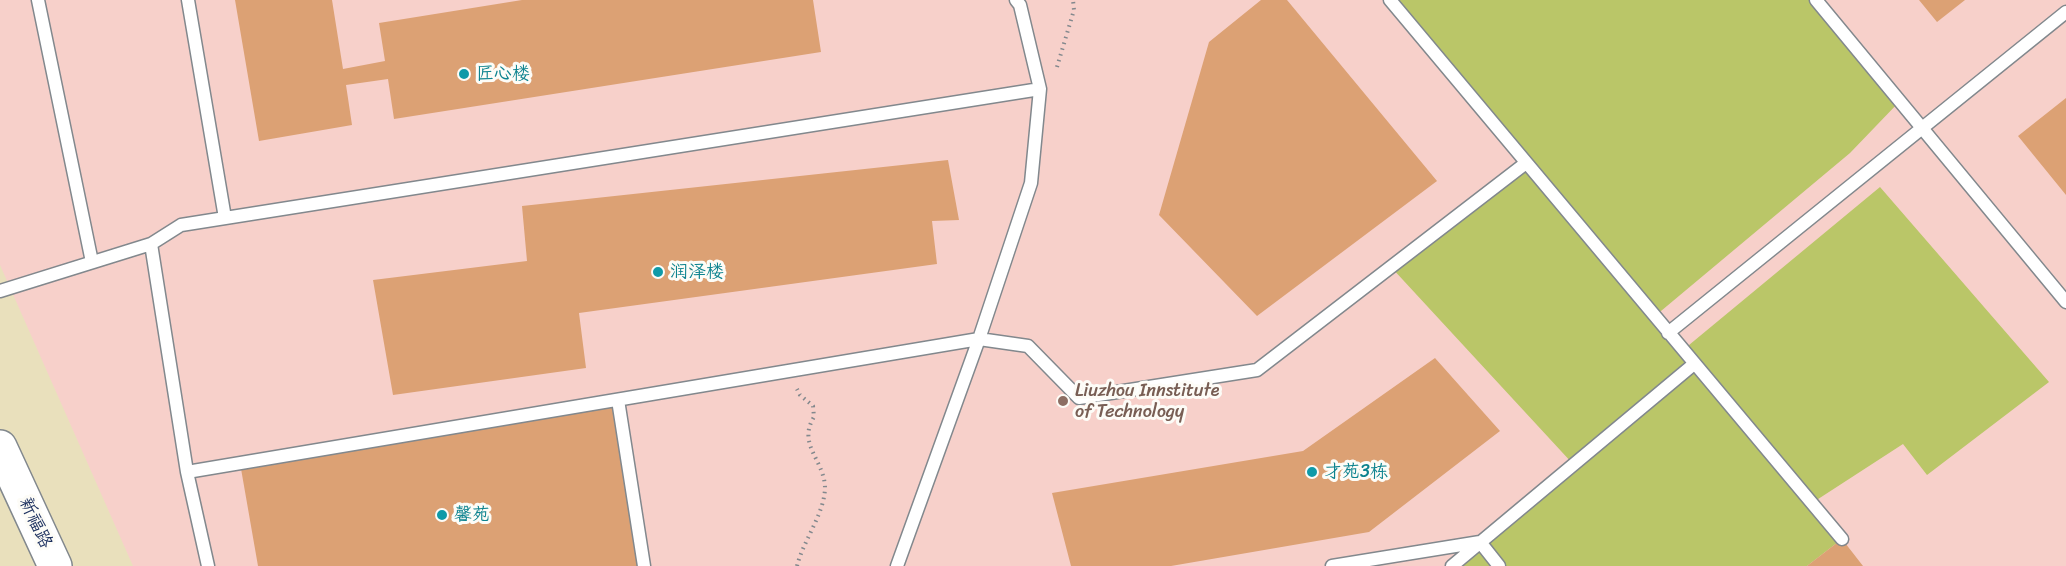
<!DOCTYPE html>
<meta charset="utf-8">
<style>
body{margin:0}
canvas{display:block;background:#e9e0bc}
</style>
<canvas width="2066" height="566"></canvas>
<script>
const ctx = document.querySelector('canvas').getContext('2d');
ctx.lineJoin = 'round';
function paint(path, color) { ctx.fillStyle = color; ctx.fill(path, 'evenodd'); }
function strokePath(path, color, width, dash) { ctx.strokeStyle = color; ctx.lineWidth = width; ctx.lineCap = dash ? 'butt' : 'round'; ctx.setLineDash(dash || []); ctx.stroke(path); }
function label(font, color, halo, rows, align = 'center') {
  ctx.font = font + ' Sriracha,"LXGW WenKai TC",sans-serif'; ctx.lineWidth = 6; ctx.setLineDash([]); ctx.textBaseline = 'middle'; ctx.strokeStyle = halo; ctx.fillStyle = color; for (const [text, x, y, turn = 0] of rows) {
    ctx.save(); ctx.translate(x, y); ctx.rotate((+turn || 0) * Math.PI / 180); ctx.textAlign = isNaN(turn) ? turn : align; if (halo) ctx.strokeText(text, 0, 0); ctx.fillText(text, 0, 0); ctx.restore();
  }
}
const built = new Path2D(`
 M 0,0 L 2066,0 L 2066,566 L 133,566 L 0,265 Z`);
const green = new Path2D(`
 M 1390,0 L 1816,0 L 1900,101 L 1850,153 L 1655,316 L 1683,350 L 1880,187 L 2049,382 L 1927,475 L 1903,444 L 1812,503 L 1842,539 L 1807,566 L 1452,566 L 1573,464 L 1391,267 L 1526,163 Z`);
const building = new Path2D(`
 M 235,0 L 332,0 L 343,69 L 385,61 L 379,23 L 522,0 L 813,0 L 821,52 L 394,119 L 388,79 L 346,85 L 352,125 L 259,141 Z
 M 1261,0 L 1287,0 L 1437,181 L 1257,316 L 1159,215 L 1209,42 Z
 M 1919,0 L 1965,0 L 1937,22 Z
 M 2066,98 L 2066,195 L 2018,136 Z
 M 948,160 L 959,220 L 932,221 L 937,264 L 579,313 L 586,368 L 393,395 L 373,280 L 527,261 L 522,206 Z
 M 1435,358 L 1500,431 L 1369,532 L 1171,566 L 1071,566 L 1052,493 L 1303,451 Z
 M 618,400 L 644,566 L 258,566 L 240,463 Z
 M 1842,539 L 1863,566 L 1807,566 Z`);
const path = new Path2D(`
 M 1057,67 L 1074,10 L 1073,0
 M 797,566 C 803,541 825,513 825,487 C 824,460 797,444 814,417 L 813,406 L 800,395 L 797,389`);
const lane = new Path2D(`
 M 38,0 L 92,262
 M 188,0 L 225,218
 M 1390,0 L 1842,539
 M 1816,0 L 2066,302
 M 0,291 L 151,244
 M 1668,333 L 2066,12
 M 618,400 L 644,566
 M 187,472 L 979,339 L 1028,346 L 1079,398 L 1257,370 L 1526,163
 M 208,566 L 187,472 L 151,244 L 181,225 L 1040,89
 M 897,566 L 979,339 L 1031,183 L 1040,89 L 1020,5 L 1016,0
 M 1332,566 L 1480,542 L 1499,566
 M 1452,566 L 1694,364`);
const secondary = new Path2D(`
 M 0,447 L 55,566`);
const markers = [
 [464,74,6,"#0f9aa8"],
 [658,272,6,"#0f9aa8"],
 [1063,401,6,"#8d6e63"],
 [1312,472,6,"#0f9aa8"],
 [442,515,6,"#0f9aa8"]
];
const cultureNames = [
 ["匠心楼",476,74],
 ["润泽楼",670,272],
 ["才苑3栋",1324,472],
 ["馨苑",454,515]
];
const educationNames = [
 ["Liuzhou Innstitute",1075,391],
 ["of Technology",1075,412]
];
const streetNames = [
 ["新福路",35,523,65]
];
paint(built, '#f7d0ca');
paint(green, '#bac668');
paint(building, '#dca174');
strokePath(lane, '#82888d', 15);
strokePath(secondary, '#82888d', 36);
strokePath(path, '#82888d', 4, [1.5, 4.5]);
strokePath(lane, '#fff', 12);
strokePath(secondary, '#fff', 33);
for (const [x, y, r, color] of markers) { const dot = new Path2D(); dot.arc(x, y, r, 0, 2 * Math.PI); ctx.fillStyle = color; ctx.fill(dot); strokePath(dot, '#fdfcf7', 2); }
label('18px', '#0d838f', '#fdfcf7', cultureNames, 'left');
label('18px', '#785e54', '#fdfcf7', educationNames, 'left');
label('18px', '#1b2f5e', '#fdfcf7', streetNames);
</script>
